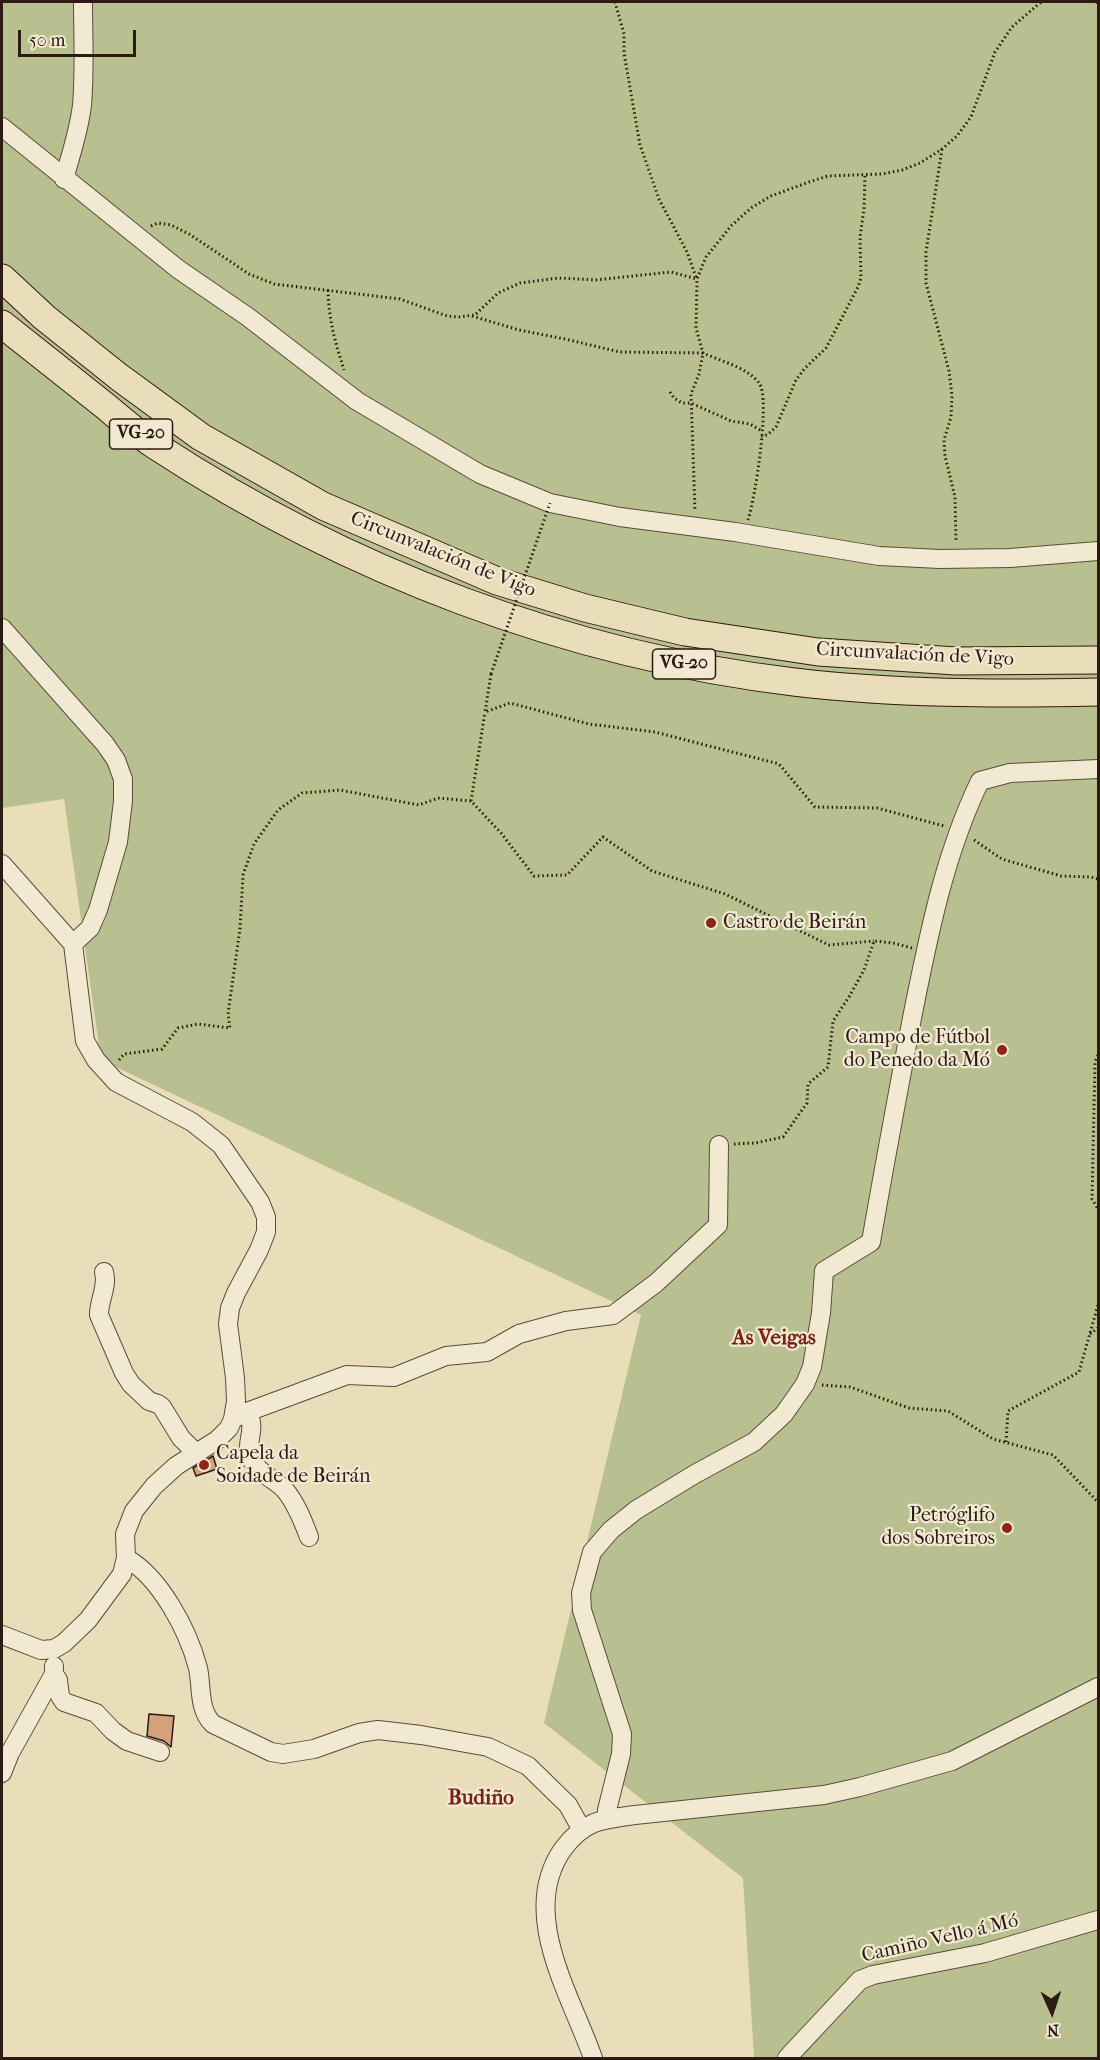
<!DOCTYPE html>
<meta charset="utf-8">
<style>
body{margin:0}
#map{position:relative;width:1100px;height:2060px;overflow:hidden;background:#eaddb9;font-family:"IM FELL French Canon",serif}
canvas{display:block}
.frame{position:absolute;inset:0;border:3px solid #2d1a13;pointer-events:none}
.north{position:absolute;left:1022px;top:1982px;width:60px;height:60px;-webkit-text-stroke:4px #f1e9d2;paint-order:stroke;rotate:177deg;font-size:16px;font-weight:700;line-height:24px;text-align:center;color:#2d1a13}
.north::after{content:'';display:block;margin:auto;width:21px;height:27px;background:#2d1a13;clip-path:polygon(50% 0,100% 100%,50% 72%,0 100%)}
.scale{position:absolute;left:18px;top:30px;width:118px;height:27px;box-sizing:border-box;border:3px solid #2d1a13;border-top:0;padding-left:8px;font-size:18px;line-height:21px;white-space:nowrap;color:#2d1a13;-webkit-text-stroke:4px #f1e9d2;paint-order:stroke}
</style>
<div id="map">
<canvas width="1100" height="2060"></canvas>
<div class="frame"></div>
<div class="north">N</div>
<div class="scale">50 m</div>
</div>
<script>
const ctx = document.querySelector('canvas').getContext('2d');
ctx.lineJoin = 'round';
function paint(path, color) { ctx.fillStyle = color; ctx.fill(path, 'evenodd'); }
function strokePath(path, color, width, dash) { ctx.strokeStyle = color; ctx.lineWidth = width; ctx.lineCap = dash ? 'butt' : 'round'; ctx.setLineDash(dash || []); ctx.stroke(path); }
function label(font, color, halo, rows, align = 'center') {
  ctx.font = font + ' "IM FELL French Canon",serif'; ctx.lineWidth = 4.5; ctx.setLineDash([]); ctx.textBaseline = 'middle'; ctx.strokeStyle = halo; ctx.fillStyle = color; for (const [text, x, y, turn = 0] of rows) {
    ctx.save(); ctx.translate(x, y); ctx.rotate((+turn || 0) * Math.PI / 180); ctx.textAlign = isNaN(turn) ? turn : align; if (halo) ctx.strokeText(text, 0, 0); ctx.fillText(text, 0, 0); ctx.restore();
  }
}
const green = new Path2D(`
 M 2,2 L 1098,2 L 1098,2058 L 754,2058 L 743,1878 L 544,1723 L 641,1315 L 101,1060 L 64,799 L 2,808 Z`);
const building = new Path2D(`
 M 213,1456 L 217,1469 L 196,1476 L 193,1468 Z
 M 149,1714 L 174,1716 L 171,1747 L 164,1741 L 147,1736 Z`);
const path = new Path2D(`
 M 615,2 L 624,34 L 624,53 L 640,145 L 659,199 L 687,252 L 696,277
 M 1096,2 L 1098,3
 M 942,149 L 926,252 L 926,283 L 949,371 L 952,396 L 951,417 L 944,440 L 945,456 L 955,497 L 956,542
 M 151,226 L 158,223 L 171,225 L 189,234 L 249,274 L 274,284 L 400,299 L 447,316 L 458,317 L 475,315 L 498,293 L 520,283 L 559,278 L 595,280 L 671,272 L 697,279
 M 328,290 C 329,322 335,341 344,370
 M 472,316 L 519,330 L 565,339 L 620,352 L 703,353 L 699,374 L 691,394 L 695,511
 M 670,392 L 674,398 L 682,403 L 691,403 L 731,421 L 750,424 L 762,431
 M 761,436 L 767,435 L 776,427 L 796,380 L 805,368 L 826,348 L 858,287 L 861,278 L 860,237 L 864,209 L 865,174
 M 748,520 C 755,499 771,398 759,383 C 747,367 720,361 703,353 L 696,328 L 697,279 L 706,257 L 732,225 L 751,208 L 771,196 L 809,182 L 828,176 L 882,174 L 902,170 L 920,163 L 942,149 L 957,136 L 971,117 L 995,52 L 1012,27 L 1041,2
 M 491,674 L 485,712 L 510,703 L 589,724 L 655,732 L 779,764 L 815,807 L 877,808 L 944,826
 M 471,801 L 485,712
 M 974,840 L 1002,859 L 1061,876 L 1091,877 L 1098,879
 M 1098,1055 L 1095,1062 L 1092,1199 L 1098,1209
 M 119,1060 L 124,1054 L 162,1049 L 178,1028 L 198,1024 L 230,1028 L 228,1014 L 240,929 L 243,875 L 254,844 L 278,810 L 302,793 L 340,790 L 419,805 L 438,798 L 471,801 L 501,833 L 534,876 L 567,875 L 603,837 L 652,871 L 725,894 L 829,945 L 874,941
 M 734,1144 L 755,1143 L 783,1137 L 807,1103 L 808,1084 L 828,1067 L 833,1021 L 849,997 L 864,970 L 874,941 L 893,943 L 912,948
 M 1090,1334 L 1098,1328
 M 822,1385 L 850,1387 L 909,1408 L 948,1411 L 993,1439 L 1053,1455 L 1096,1500 L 1098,1501
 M 1006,1442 L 1008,1411 L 1079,1372 L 1098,1305`);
const minor = new Path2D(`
 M 2,127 L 178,269 L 248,317 L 357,401 L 480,474 L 550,503 L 620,517 L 735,532 L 879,556 L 940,559 L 1010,558 L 1098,551
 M 64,179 C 71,154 79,131 82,105 C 85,71 83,36 83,2
 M 2,628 L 105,744 L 116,760 L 123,779 L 123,801 L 118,842 L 98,910 L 90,928 L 73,944
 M 2,864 L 73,944 L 85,1041 L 96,1060 L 116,1082 L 192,1122 L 221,1145 L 260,1202 L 266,1217 L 266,1232 L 259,1250 L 236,1293 L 230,1308 L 228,1324 L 235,1378 L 236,1401 L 233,1419 L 229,1428 L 217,1440 L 176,1466 L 154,1486 L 134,1511 L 125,1534 L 126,1558 L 122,1574 L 88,1620 L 64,1643 L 54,1649 L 41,1650 L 2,1635
 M 104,1272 C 108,1287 99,1299 99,1315 L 124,1373 L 131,1384 L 149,1401 L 158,1404 L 162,1407 L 181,1438 L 196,1453
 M 247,1412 C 258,1430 244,1441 251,1458 C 257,1473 275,1479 285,1490 C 296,1503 303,1521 309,1537
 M 233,1419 L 247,1412 L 347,1375 L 394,1377 L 446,1356 L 487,1352 L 519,1334 L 566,1321 L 613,1315 L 656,1283 L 718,1225 L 719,1145
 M 126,1558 C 160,1577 188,1630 198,1668 C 202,1686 198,1710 213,1724 L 271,1752 L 283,1754 L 314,1749 L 359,1733 L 378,1730 L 421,1735 L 488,1747 L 528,1766 L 568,1805 L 582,1830
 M 54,1674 L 58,1680 L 60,1696 L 64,1702 L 96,1713 L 113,1731 L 127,1741 L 160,1752
 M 2,1773 L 10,1753 L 54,1674 L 54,1666
 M 606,1819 L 607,1810 L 621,1754 L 622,1734 L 582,1610 L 581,1593 L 592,1552 L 611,1530 L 636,1510 L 695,1474 L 754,1442 L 784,1414 L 805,1384 L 812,1367 L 821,1313 L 824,1271 L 871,1242 C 884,1167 898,1092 912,1018 C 928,938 944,855 980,781 L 1010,773 L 1098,769
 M 593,2058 C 571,1995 518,1913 563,1849 C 571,1838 582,1828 594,1823 C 607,1818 622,1817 635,1815 L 824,1795 L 860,1787 L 952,1761 L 1098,1687
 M 787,2058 L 860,1980 L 873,1975 L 985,1953 L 1098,1920`);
const highway = new Path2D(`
 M 2,278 L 44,317 L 119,377 L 201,437 L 323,506 L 497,581 L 585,608 L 685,632 L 818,652 L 956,661 L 1098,660
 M 2,324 C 36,351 70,378 104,405 C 121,419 138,434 156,446 C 347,571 568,655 794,682 C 895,694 997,694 1098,692`);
const pathBridge = new Path2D(`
 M 491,674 L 550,503`);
const markers = [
 [711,923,6,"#8f2418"],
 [1002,1050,6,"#8f2418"],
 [204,1465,6,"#8f2418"],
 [1007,1528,6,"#8f2418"]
];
const shields = [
 [141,434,63],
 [684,664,63]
];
const shieldNames = [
 ["VG-20",141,434],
 ["VG-20",684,664]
];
const streetNames = [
 ["Circunvalación de Vigo",443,555,22],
 ["Circunvalación de Vigo",915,655,3],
 ["Camiño Vello á Mó",940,1939,-13]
];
const poiNames = [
 ["Castro de Beirán",723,923],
 ["Campo de Fútbol",990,1038,"right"],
 ["do Penedo da Mó",990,1061,"right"],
 ["Capela da",216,1454],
 ["Soidade de Beirán",216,1477],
 ["Petróglifo",995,1516,"right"],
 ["dos Sobreiros",995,1539,"right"]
];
const neighbourhoodNames = [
 ["As Veigas",774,1339],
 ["Budiño",481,1799]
];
paint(green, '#b8c08f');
paint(building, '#d3a17b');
strokePath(building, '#2d1a13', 1.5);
strokePath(minor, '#5c4b3c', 20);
strokePath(highway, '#2d1a13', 29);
strokePath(path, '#2d1a13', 3, [1.5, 3]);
strokePath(minor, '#f1e9d2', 18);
strokePath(highway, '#eaddb9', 27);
strokePath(pathBridge, '#2d1a13', 3, [1.5, 3]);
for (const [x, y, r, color] of markers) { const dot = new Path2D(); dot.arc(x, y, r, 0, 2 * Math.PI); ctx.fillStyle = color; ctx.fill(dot); strokePath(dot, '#f1e9d2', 2); }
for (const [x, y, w] of shields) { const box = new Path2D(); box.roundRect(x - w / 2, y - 15, w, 30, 4.5); ctx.fillStyle = '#f1e9d2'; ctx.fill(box); strokePath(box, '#2d1a13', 1.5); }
label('bold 18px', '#2d1a13', null, shieldNames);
label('20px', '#2d1a13', '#f1e9d2', streetNames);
label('20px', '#2d1a13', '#f1e9d2', poiNames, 'left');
label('bold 21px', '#7a1f14', '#f1e9d2', neighbourhoodNames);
</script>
